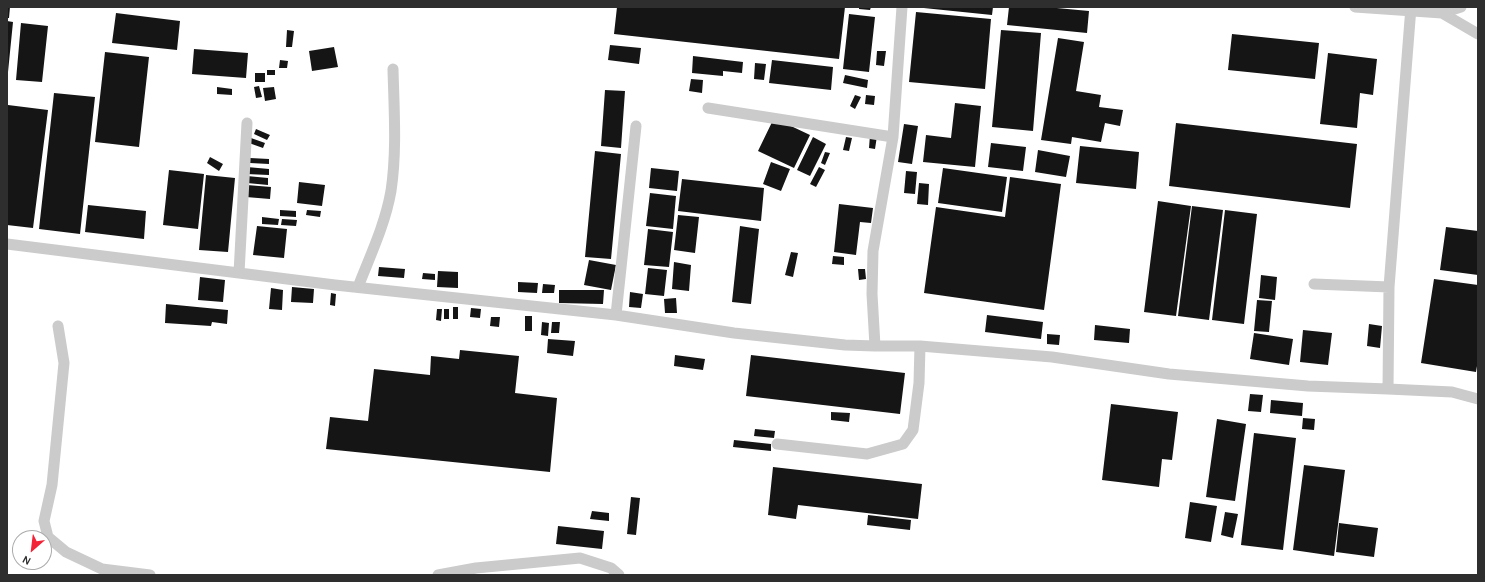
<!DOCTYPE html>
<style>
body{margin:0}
#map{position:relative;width:1485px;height:582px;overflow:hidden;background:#fff;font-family:Karla,sans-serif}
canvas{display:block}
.frame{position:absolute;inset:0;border:8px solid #2e2e2e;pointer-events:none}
.north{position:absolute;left:12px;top:530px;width:40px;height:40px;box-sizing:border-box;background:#fff;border:1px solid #ababab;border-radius:50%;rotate:208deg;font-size:11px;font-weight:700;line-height:16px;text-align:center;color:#2e2e2e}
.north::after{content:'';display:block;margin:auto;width:14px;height:18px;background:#f22336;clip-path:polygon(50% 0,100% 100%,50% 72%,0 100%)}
</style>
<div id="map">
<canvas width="1485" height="582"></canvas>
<div class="frame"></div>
<div class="north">N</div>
</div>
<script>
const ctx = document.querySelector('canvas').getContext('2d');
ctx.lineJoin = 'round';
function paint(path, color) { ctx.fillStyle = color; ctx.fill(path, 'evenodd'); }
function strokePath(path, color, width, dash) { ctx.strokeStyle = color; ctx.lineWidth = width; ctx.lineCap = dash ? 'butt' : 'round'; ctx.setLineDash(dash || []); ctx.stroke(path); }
const building = new Path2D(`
 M 7,7 L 10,7 L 9,18 L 7,18 Z
 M 617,7 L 845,7 L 839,59 L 614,34 Z
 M 859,7 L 871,7 L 870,10 L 859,9 Z
 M 914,7 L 993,7 L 992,15 Z
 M 1009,7 L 1046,7 L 1089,11 L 1087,33 L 1007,25 Z
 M 916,12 L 991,19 L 985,89 L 909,82 Z
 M 116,13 L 180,21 L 177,50 L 112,43 Z
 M 849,14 L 875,17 L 869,72 L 843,69 Z
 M 7,21 L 13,22 L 8,72 L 7,72 Z
 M 21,23 L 48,26 L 42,82 L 16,80 Z
 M 287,30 L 294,31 L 292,47 L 286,47 Z
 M 1001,30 L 1041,33 L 1033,131 L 992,127 Z
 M 1232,34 L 1319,43 L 1315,79 L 1228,70 Z
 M 1058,38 L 1084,42 L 1076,91 L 1101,95 L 1099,107 L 1123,110 L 1120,126 L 1105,123 L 1101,142 L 1072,137 L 1071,144 L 1041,140 Z
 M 610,45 L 641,48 L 639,64 L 608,60 Z
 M 334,47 L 338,67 L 312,71 L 309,51 Z
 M 194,49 L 248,53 L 246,78 L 192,74 Z
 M 877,51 L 886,51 L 884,66 L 876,65 Z
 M 105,52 L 149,57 L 139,147 L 95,142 Z
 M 1328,53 L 1377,59 L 1373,95 L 1360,93 L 1357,128 L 1320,124 Z
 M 693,56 L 743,62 L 742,73 L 723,71 L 723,76 L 692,73 Z
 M 280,60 L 288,61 L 287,68 L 279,68 Z
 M 772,60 L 833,67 L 831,90 L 769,83 Z
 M 755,63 L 766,64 L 764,80 L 754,79 Z
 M 267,70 L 275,70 L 275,75 L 267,75 Z
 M 255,73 L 265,73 L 265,82 L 255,82 Z
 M 845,75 L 868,80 L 867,88 L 843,83 Z
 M 691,79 L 703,80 L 702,93 L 689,91 Z
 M 259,86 L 262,97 L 256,98 L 254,87 Z
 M 217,87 L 232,89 L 232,95 L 217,94 Z
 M 274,87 L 276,99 L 265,101 L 263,88 Z
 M 605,90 L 625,91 L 621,148 L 601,146 Z
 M 54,93 L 95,97 L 80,234 L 39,229 Z
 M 855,95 L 861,97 L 855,109 L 850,106 Z
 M 866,95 L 875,96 L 874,105 L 865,104 Z
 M 955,103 L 981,106 L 975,167 L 923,162 L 926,135 L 951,138 Z
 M 8,105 L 48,110 L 33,228 L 7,225 Z
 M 774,118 L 810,135 L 794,168 L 758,151 Z
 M 1176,123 L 1357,144 L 1350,208 L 1169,186 Z
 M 904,124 L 918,126 L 912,164 L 898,162 Z
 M 256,129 L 270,135 L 267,140 L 254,134 Z
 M 870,135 L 877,136 L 875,149 L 869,148 Z
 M 813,137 L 826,144 L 810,176 L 797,170 Z
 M 846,137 L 852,138 L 849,151 L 843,150 Z
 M 251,138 L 265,143 L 263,148 L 249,143 Z
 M 991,143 L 1026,147 L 1023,171 L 988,167 Z
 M 1080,146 L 1139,152 L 1136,189 L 1076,183 Z
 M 1038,150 L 1070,156 L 1066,177 L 1035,172 Z
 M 595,151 L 621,154 L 611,259 L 585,257 Z
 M 825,152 L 830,153 L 825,165 L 821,163 Z
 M 210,157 L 223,164 L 219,171 L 207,163 Z
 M 250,158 L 269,159 L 269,164 L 250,163 Z
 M 771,162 L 790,169 L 781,191 L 763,184 Z
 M 247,167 L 269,169 L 269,175 L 246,174 Z
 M 819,167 L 825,170 L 816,187 L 810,184 Z
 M 651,168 L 679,171 L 677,191 L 649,188 Z
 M 943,168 L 1007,177 L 1002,212 L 938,203 Z
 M 169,170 L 204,174 L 198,229 L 163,225 Z
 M 906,171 L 917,172 L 915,194 L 904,193 Z
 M 206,175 L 235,178 L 228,252 L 199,250 Z
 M 247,176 L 268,178 L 268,185 L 247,183 Z
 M 1010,177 L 1061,184 L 1044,310 L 924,293 L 936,207 L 1005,217 Z
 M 682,179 L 764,188 L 761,221 L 678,211 Z
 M 299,182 L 325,185 L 322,206 L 297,203 Z
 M 919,183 L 929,184 L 928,205 L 917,204 Z
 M 247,185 L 271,187 L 270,199 L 246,197 Z
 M 650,193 L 676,196 L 673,229 L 646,226 Z
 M 1158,201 L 1191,206 L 1176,316 L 1144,312 Z
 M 839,204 L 873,208 L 871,223 L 860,222 L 856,255 L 834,252 Z
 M 88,205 L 146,211 L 144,239 L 85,232 Z
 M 1192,206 L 1223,210 L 1209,320 L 1178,316 Z
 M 280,210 L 296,211 L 296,217 L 280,216 Z
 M 307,210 L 321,211 L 320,217 L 306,215 Z
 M 1225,210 L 1257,214 L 1244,324 L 1212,320 Z
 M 678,215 L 699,217 L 695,253 L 674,250 Z
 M 262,217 L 279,219 L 278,225 L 262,224 Z
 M 282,219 L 297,220 L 296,226 L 281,225 Z
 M 257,226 L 287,229 L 284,258 L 253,255 Z
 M 740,226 L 759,229 L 751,304 L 732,302 Z
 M 1446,227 L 1478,231 L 1478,275 L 1440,270 Z
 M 648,229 L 673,232 L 669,267 L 644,265 Z
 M 791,252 L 798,253 L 793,277 L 785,275 Z
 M 833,256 L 844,257 L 844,265 L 832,264 Z
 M 589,260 L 616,265 L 611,290 L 584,285 Z
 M 674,262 L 691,265 L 689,291 L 672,289 Z
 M 379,267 L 405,269 L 404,278 L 378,276 Z
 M 648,268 L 667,270 L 664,296 L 645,294 Z
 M 858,269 L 865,269 L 866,279 L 859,280 Z
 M 438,271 L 458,272 L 458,288 L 437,287 Z
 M 423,273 L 435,274 L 435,280 L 422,279 Z
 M 1261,275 L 1277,277 L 1275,300 L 1259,298 Z
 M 200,277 L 225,280 L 223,302 L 198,300 Z
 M 1434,279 L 1478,285 L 1478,360 L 1476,372 L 1421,363 Z
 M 518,282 L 538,283 L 537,293 L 518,292 Z
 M 543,284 L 555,285 L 554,293 L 542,293 Z
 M 292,287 L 314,289 L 313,303 L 291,302 Z
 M 271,288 L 283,290 L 282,310 L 269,309 Z
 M 559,290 L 604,290 L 603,304 L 559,303 Z
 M 630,292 L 643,294 L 641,308 L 629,307 Z
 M 331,293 L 336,294 L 335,306 L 330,305 Z
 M 676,298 L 677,313 L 665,313 L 664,299 Z
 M 1257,300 L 1272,301 L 1269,332 L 1254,331 Z
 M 166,304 L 228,310 L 227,324 L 212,322 L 211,326 L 165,323 Z
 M 453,307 L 458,307 L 458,319 L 453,319 Z
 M 471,308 L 481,309 L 480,318 L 470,317 Z
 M 437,309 L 442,309 L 441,321 L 436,320 Z
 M 444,309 L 449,309 L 449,319 L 444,319 Z
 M 987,315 L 1043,322 L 1041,339 L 985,332 Z
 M 525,316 L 532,316 L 532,331 L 525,331 Z
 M 491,317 L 500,317 L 499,327 L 490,326 Z
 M 542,322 L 549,323 L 548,336 L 541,335 Z
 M 552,322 L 560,322 L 559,333 L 551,333 Z
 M 1369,324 L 1382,326 L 1380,348 L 1367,346 Z
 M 1095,325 L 1130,329 L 1129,343 L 1094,340 Z
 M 1303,330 L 1332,333 L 1328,365 L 1300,362 Z
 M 1254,333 L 1293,339 L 1289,365 L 1250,359 Z
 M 1047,334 L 1060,335 L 1059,345 L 1047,344 Z
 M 548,339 L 575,341 L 573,356 L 547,353 Z
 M 460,350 L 519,356 L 515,393 L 557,398 L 550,472 L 326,449 L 330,417 L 368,421 L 374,369 L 430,375 L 431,356 L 459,359 Z
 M 675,355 L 705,359 L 703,370 L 674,366 Z
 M 751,355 L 905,373 L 900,414 L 746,396 Z
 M 1250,394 L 1263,395 L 1261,412 L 1248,411 Z
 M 1271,400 L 1303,403 L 1302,416 L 1270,413 Z
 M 1111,404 L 1178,412 L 1172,460 L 1162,459 L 1159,487 L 1102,480 Z
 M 831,412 L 850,413 L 849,422 L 831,420 Z
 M 1303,418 L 1315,419 L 1314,430 L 1302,429 Z
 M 1217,419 L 1246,424 L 1235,501 L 1206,497 Z
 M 755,429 L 775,431 L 774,438 L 754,436 Z
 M 1254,433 L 1296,438 L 1283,550 L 1241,545 Z
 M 734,440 L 771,444 L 771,451 L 733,447 Z
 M 1304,465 L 1345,470 L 1334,556 L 1293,550 Z
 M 773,467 L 922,484 L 918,519 L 798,505 L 796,519 L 768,515 Z
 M 631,497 L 640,498 L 636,535 L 627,534 Z
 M 1190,502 L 1217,506 L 1211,542 L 1185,538 Z
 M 592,511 L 609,513 L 609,521 L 590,519 Z
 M 1225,512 L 1238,514 L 1233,538 L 1221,535 Z
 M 868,515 L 911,520 L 910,530 L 867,525 Z
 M 1339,523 L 1378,528 L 1374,557 L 1336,552 Z
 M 558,526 L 604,531 L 602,549 L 556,544 Z`);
const lane = new Path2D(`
 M 902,7 L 893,137 L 873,251 L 872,294 L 875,346 L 920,346 L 1052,357 L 1169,374 L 1308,386 L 1388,389 L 1389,287 L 1411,7
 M 1355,7 L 1442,13 L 1461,7
 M 1442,13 L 1478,34
 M 708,108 L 893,137
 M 7,244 L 335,285 L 616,315 L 734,333 L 845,345 L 875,346
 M 239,273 L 247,123
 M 1314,284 L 1389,287
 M 358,287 C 370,256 385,225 391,191 C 397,151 394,109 393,69
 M 616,315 L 636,126
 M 58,326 L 64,363 L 52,485 L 44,521 L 48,537 L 66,552 L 102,569 L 150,575
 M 1388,389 L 1452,392 L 1478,399
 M 777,444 L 867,454 L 903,444 L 913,430 L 919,383 L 920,346
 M 438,575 L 476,568 L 580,558 L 611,568 L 619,575`);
paint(building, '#151515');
strokePath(lane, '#cbcbcb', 11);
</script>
